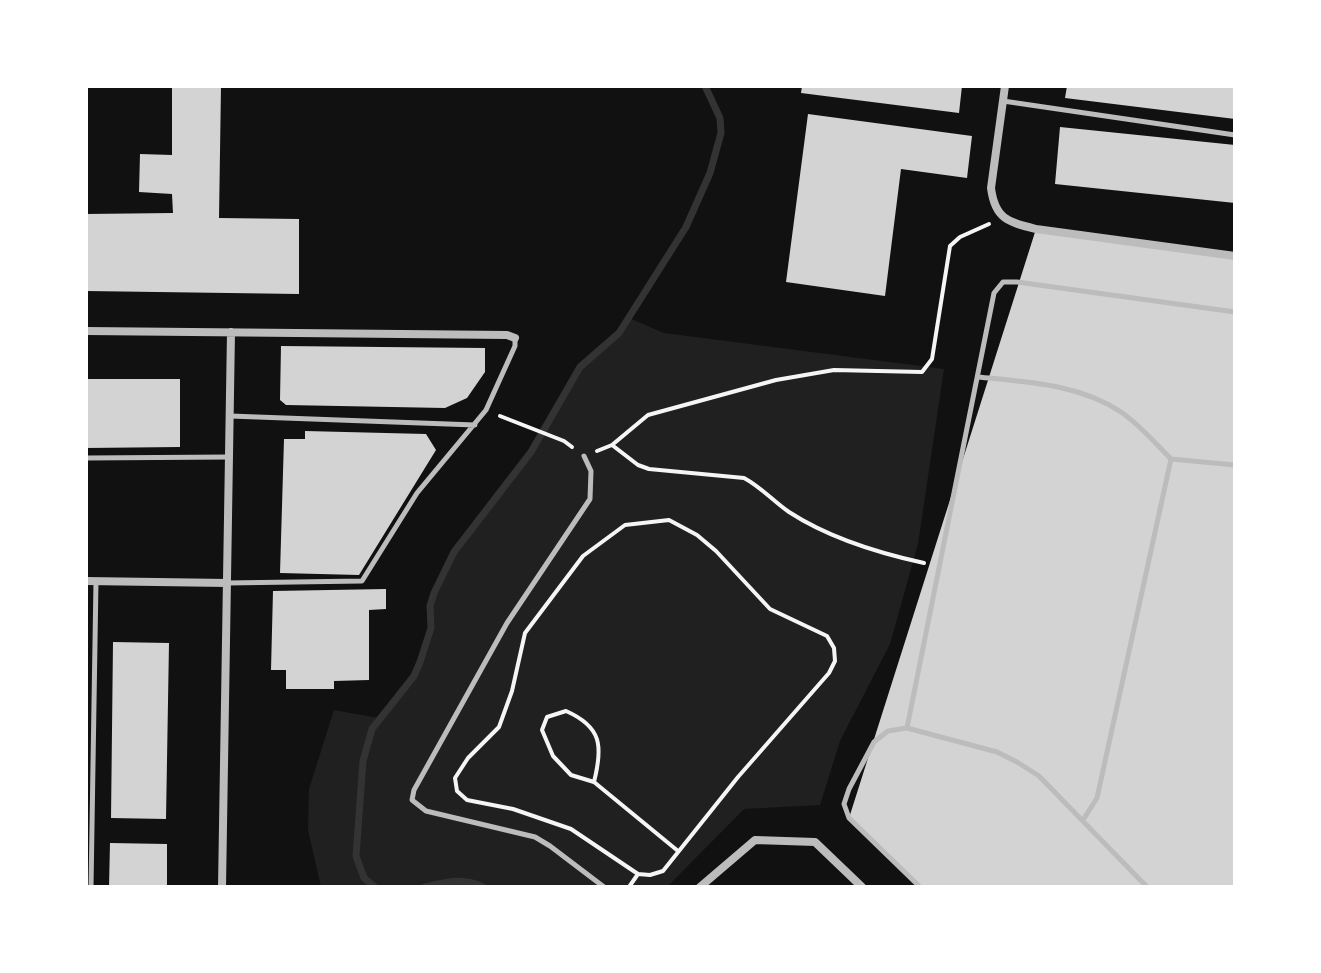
<!DOCTYPE html>
<style>
body{margin:0}
#map{position:relative;width:1321px;height:973px;overflow:hidden;background:#111;font-family:"DM Sans",sans-serif}
canvas{display:block}
.frame{position:absolute;inset:0;border:88px solid #fff;pointer-events:none}
</style>
<div id="map">
<canvas width="1321" height="973"></canvas>
<div class="frame"></div>
</div>
<script>
const ctx = document.querySelector('canvas').getContext('2d');
ctx.lineJoin = 'round';
function paint(path, color) { ctx.fillStyle = color; ctx.fill(path, 'evenodd'); }
function strokePath(path, color, width, dash) { ctx.strokeStyle = color; ctx.lineWidth = width; ctx.lineCap = dash ? 'butt' : 'round'; ctx.setLineDash(dash || []); ctx.stroke(path); }
const green = new Path2D(`
 M 629,318 L 664,333 L 944,369 L 918,544 L 890,644 L 840,741 L 820,805 L 744,809 L 667,887 L 321,887 L 308,830 L 309,789 L 334,710 L 378,718 L 414,676 L 427,648 L 434,593 L 454,552 L 531,452 L 580,367 L 619,333 Z`);
const stream = new Path2D(`
 M 375,887 L 364,878 L 356,856 L 363,761 L 372,729 L 414,676 L 420,662 L 431,628 L 430,606 L 434,593 L 454,552 L 531,452 L 580,367 L 619,333 L 686,227 L 710,173 L 721,133 L 720,118 L 705,86
 M 425,887 C 446,882 463,877 483,887`);
const building = new Path2D(`
 M 172,86 L 221,86 L 219,218 L 299,219 L 299,294 L 86,291 L 86,214 L 173,213 L 172,194 L 139,192 L 140,154 L 172,155 Z
 M 802,86 L 962,86 L 959,113 L 801,93 Z
 M 1067,86 L 1235,86 L 1235,119 L 1065,98 Z
 M 808,114 L 972,136 L 967,178 L 901,169 L 885,296 L 786,282 Z
 M 1060,127 L 1235,145 L 1235,203 L 1055,184 Z
 M 1036,229 L 1235,256 L 1235,887 L 922,887 L 849,818 Z
 M 281,346 L 485,348 L 485,372 L 467,398 L 445,408 L 286,405 L 280,400 Z
 M 86,379 L 180,379 L 180,447 L 86,448 Z
 M 305,431 L 426,434 L 436,450 L 359,575 L 280,573 L 284,439 L 305,439 Z
 M 386,589 L 386,609 L 369,610 L 369,680 L 334,681 L 334,689 L 286,689 L 286,670 L 271,670 L 273,591 Z
 M 113,642 L 169,643 L 166,819 L 111,818 Z
 M 110,843 L 167,844 L 167,887 L 109,887 Z`);
const path = new Path2D(`
 M 500,416 L 564,441 L 572,447
 M 612,445 L 638,465 L 649,469 L 744,478 C 761,487 773,501 789,512 C 829,538 878,553 924,563
 M 597,451 L 612,445 L 648,415 L 776,380 L 834,370 L 922,372 L 932,359 L 950,246 L 960,237 L 989,224
 M 669,520 L 697,535 L 716,551 L 770,609 L 827,636 L 834,648 L 835,661 L 829,673 L 738,777 L 663,871 L 650,875 L 638,874 L 571,829 L 513,809 L 467,800 L 457,791 L 455,778 L 468,758 L 499,727 L 512,691 L 525,633 L 583,556 L 625,525 Z
 M 594,782 C 603,746 602,727 566,711 L 547,717 L 542,730 L 553,756 L 571,775 L 594,782 L 678,851
 M 629,887 L 638,874`);
const service = new Path2D(`
 M 1003,101 L 1235,135
 M 978,377 C 1027,382 1079,384 1121,412 C 1140,425 1155,443 1171,459
 M 230,416 L 475,425
 M 584,456 L 591,471 L 590,499 L 507,623 L 414,790 L 412,800 L 426,811 L 535,837 L 550,846 L 604,887
 M 86,458 L 229,457
 M 227,583 L 362,581 L 417,493 L 486,410 L 515,346 L 515,338
 M 907,728 L 997,752 L 1017,762 L 1039,776 L 1147,887
 M 1083,820 L 1097,798 L 1171,459 L 1235,465
 M 91,887 L 96,581
 M 920,887 L 849,818 L 844,804 L 849,789 L 874,742 L 888,731 L 907,728 L 994,293 L 1003,282 L 1017,282 L 1235,312`);
const minor = new Path2D(`
 M 1005,86 L 991,188 C 995,219 1008,222 1036,229 L 1235,256
 M 86,331 L 507,335 L 515,338
 M 86,581 L 227,583
 M 222,887 L 231,332
 M 700,887 L 755,840 L 815,842 L 862,887`);
paint(green, '#202020');
strokePath(stream, '#333', 7);
paint(building, '#d3d3d3');
strokePath(path, '#f5f5f5', 4);
strokePath(service, '#bcbcbc', 5);
strokePath(minor, '#bcbcbc', 8);
</script>
